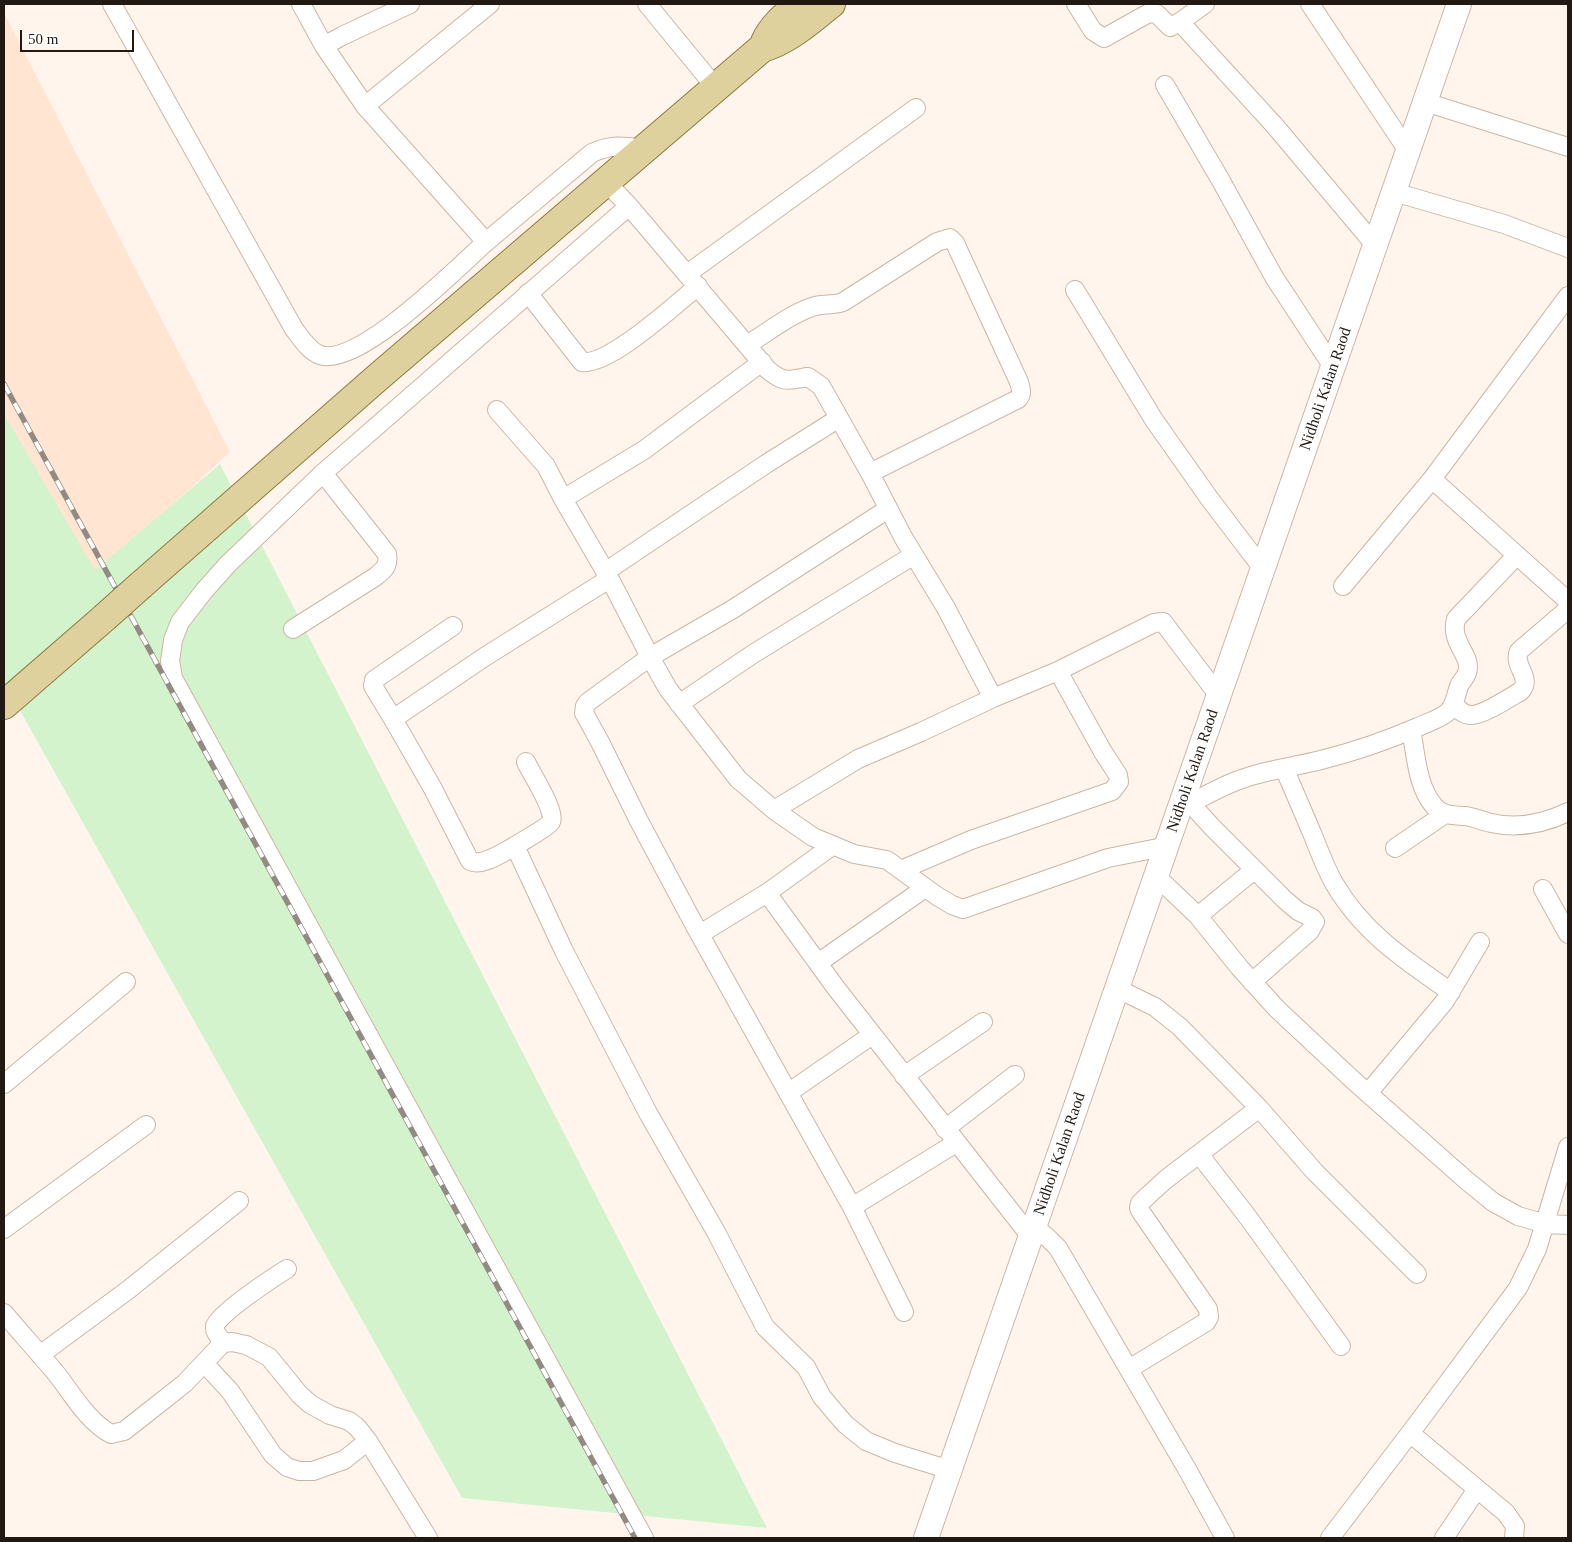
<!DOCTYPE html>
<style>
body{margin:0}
#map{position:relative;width:1572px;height:1542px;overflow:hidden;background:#fff5ed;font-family:"Times New Roman",serif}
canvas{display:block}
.frame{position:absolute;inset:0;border:5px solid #211912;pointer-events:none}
.scale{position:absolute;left:20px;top:30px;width:114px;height:22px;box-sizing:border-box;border:2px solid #211912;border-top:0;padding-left:6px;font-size:15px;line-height:18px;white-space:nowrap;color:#211912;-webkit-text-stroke:4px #fff;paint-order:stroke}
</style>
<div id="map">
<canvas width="1572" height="1542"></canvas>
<div class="frame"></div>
<div class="scale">50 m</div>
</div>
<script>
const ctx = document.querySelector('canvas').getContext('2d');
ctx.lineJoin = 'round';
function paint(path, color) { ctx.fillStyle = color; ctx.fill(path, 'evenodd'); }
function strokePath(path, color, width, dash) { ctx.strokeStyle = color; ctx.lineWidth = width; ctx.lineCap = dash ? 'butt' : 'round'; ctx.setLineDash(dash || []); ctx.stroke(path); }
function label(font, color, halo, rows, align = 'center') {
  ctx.font = font + ' "Times New Roman",serif'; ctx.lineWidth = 4; ctx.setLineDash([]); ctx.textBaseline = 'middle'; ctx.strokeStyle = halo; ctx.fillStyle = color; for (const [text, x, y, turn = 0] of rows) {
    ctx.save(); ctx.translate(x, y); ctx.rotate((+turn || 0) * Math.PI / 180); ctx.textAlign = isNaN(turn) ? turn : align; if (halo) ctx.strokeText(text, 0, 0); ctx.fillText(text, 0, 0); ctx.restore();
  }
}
const built = new Path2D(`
 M 4,13 L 230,452 L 77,592 L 4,465 Z`);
const green = new Path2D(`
 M 4,414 L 95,570 L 220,464 L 767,1528 L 462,1498 L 4,682 Z`);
const street = new Path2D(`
 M 112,4 L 294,329 C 301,338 309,351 320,355 C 357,369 458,267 486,242
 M 301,4 L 324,46 L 365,106 L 486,242 L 592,153 C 612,144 623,146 644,149
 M 647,4 L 716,88
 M 1076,4 L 1093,31 L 1104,38 L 1149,13 L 1157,14 L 1170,27 L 1180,22 L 1275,126 L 1375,245
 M 1310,4 L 1408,151
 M 1180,22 L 1205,4
 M 324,46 L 342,36 L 410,4
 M 1165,85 L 1220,179 L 1274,277 L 1333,367
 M 1425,102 L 1568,147
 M 365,106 L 490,4
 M 605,181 L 629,206 L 323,473 L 228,564 L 204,591 L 180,622 L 173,640 L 170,661 L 173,678 L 644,1538
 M 1394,192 L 1504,224 L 1568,248
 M 629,206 L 767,369 C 784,384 788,380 808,377 L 821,386 L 870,473 L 903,537 L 946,608 L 993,698 L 1058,671 L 1154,623 L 1163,622 L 1219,696
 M 687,274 L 916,108
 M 1075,290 L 1154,420 L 1209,498 L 1263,569
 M 528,293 L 582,362 C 609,366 676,304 698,286
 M 747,345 C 768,332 789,315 812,307 C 822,303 833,306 843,302 L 937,242 L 950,238 L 955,243 L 1019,382 C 1021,389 1023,393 1018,399 L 870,473
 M 497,410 L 546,466 L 563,499 L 612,583 L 650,657 L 668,689 L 738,779 L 774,810 L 858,759 L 921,732 L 993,698
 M 1432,479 L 1568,601
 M 563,499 L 644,450 L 762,362
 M 888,509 L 733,609 L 650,657 L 588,702 L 585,706 L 584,713 L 600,742 L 639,821 L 695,926 L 852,1207 L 956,1143
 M 605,572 L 766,464 L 839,418
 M 609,579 L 486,656 L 393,719 L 432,787 L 470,861 C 483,867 503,852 515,846 L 564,951 L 648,1113 L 716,1232 L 765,1327 L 806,1367 L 822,1397 L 845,1424 L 866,1441 L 895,1453 L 950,1470
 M 1343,586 L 1432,479 L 1568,296
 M 293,629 L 375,577 C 384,570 389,566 387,554 L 323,473
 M 679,704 L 753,654 L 914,555
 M 1454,704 C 1458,709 1462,714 1470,715 C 1482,716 1509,698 1521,691 C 1533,677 1512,666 1519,651 L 1568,609
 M 393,719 L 373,686 L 374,680 L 453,626
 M 1411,730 C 1416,754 1417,787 1434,806 C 1442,816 1453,815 1465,816 C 1474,817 1482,821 1491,823 C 1518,829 1543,824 1568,812
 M 1284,768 C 1294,791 1304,814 1314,838 C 1320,853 1326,869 1334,883 C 1362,932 1406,961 1451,992
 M 1190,803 L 1212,827 L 1285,900 L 1298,911 L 1312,918 L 1315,922 L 1310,931 L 1252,982
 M 1181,808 C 1200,799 1219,787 1239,780 C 1265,770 1294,767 1321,760 C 1353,752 1388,740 1418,727 C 1428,722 1441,719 1449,711 C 1455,704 1456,695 1459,686 C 1461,682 1465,678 1467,673 C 1473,655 1449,643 1456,619 L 1517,555
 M 774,810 L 813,837 L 854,854 L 887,860 L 937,896 L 952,905 L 963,909 L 1108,858 L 1168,846
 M 515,846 C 522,841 547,828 551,822 C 557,813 531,773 526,762
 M 832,846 L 767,893 L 836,988 L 1031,1237
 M 1395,848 L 1445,814
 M 901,870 L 971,840 L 1112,791 L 1119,782 L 1118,775 L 1103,752 L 1058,671
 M 1157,877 L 1198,916 L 1239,967 L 1277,1009 L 1354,1081 L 1466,1180 L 1493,1202 L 1518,1216 L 1546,1224 L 1568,1225
 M 1543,889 L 1568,934
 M 1198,916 L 1254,870
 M 700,934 L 767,893
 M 818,963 L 925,888
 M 1118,989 L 1155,1007 L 1180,1027 L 1259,1108 L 1314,1171 L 1417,1274
 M 904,1076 L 983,1022
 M 4,1084 L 126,982
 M 788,1093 L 872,1035
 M 1368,1093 L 1445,1001 L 1480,942
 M 945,1129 L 1015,1075
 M 1199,1154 L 1247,1216 L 1341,1346
 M 852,1207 L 904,1312
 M 1035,1227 L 1049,1239 L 1058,1248 L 1187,1469 L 1225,1538
 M 4,1229 L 146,1125
 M 4,1313 C 21,1333 38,1352 55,1372 C 72,1393 86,1420 111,1434 L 124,1431 L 142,1417 L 185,1383 L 219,1347 L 224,1343 L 232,1342 L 246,1345 L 269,1357 L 299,1394 L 310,1404 L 330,1415 L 349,1421 L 357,1427 L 368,1441 L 344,1460 L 313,1471 L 299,1471 L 287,1467 L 273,1455 L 230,1391 L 204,1363
 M 224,1343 C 220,1338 214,1333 215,1326 C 218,1314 274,1277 287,1269
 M 40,1355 L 128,1290 L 239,1201
 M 1129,1369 L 1206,1322 L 1209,1317 L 1208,1309 L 1141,1212 L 1139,1208 L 1140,1203 L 1165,1180 L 1259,1108
 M 1410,1433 L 1506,1513 L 1515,1526 L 1514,1538
 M 368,1441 L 428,1538
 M 1330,1538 L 1420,1420 L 1518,1288 L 1537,1249 L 1568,1147
 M 1444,1538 L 1477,1489`);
const secondary = new Path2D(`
 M 926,1538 L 1459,4`);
const primary = new Path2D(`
 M 765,42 C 772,26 786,15 799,4
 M 141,585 L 377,378 L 762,48 C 789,40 809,21 831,4
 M 4,705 L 104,618`);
const rail = new Path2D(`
 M 4,384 L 635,1538`);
const primaryBridge = new Path2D(`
 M 104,618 L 141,585`);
const streetNames = [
 ["Nidholi Kalan Raod",1326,389,-71],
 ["Nidholi Kalan Raod",1193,771,-71],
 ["Nidholi Kalan Raod",1060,1154,-71]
];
paint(built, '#ffe5d2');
paint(green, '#d3f3cc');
strokePath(street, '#cdb5a3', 20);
strokePath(secondary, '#cdb5a3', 26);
strokePath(primary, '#8e7c43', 30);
strokePath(street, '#fff', 18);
strokePath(secondary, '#fff', 24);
strokePath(primary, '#ded19e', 28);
strokePath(rail, '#938a83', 5.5);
strokePath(rail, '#fff', 4, [11]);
strokePath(primaryBridge, '#8e7c43', 30, []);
strokePath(primaryBridge, '#ded19e', 28);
label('16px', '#211912', '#fff', streetNames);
</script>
